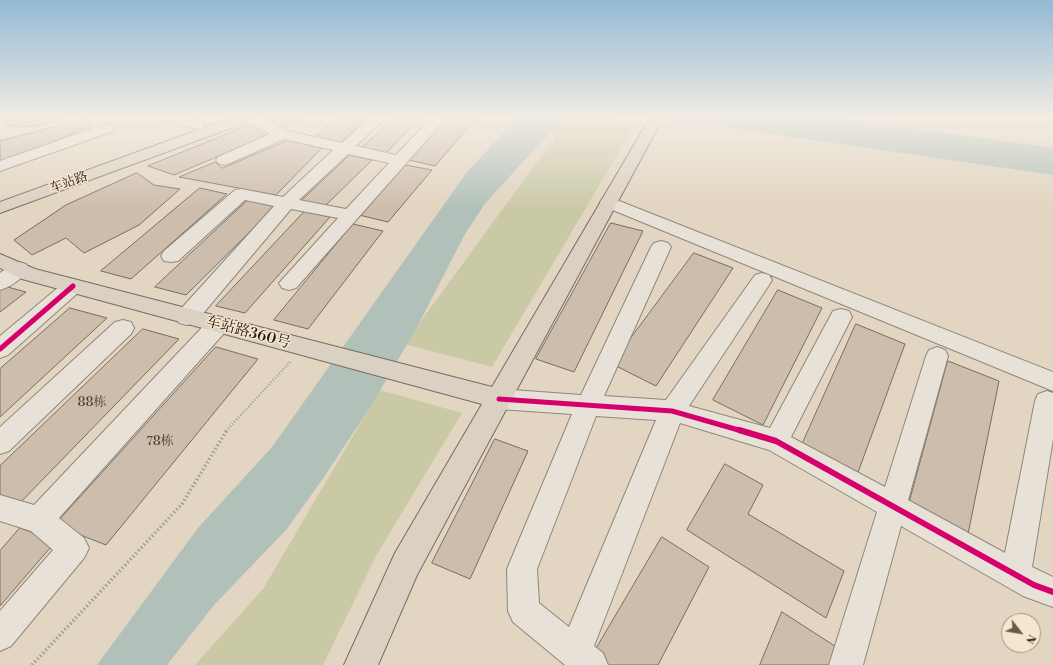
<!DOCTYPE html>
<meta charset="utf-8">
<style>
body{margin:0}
#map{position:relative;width:1053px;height:665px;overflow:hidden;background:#e2d5c1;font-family:"Libre Bodoni",serif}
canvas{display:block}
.north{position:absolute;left:1001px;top:613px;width:40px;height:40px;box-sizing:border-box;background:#f5e6ce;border:1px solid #a19381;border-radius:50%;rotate:121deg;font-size:11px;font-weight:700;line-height:16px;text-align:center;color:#23170e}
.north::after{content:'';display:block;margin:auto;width:14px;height:18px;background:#665a4d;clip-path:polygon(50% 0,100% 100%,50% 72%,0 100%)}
</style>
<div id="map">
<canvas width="1053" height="665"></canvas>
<div class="north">N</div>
</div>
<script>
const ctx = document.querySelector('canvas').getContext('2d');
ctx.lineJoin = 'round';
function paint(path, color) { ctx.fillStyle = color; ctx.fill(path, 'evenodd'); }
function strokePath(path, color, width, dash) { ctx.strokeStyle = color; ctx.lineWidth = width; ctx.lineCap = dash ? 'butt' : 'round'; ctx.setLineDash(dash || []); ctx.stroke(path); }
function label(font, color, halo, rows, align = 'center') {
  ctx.font = font + ' "Libre Bodoni","Noto Serif SC",serif'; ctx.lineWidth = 3; ctx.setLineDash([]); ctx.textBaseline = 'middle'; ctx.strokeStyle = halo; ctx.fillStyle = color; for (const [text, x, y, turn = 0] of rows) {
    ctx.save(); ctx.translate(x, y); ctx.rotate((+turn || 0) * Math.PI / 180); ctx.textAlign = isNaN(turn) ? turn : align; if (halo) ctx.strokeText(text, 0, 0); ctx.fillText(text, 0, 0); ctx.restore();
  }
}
const green = new Path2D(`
 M 563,116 L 613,118 L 633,128 L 492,367 L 404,344 L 554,139 L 552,124 Z
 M 380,390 L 462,413 L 376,556 L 323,665 L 195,665 L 263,589 Z`);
const water = new Path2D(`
 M 519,116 L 567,116 L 551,131 L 484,205 L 465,234 L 416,329 L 371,406 L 322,480 L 286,530 L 214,605 L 167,665 L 97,665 L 198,528 L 272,447 L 467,172 Z
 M 631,116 L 825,116 L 1053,148 L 1053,175 L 689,122 Z`);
const building = new Path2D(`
 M 9,116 L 68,116 L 43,125 L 21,127 L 5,125 L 4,119 Z
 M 273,116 L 306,116 L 280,129 L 263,121 Z
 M 339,116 L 369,116 L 340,143 L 314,138 Z
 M 396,116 L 422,116 L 385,154 L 362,148 Z
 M 450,116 L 478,116 L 435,166 L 409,160 Z
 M 87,119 L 92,125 L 32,151 L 0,162 L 0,141 Z
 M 250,125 L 266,136 L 174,175 L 148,166 Z
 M 289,140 L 324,146 L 276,195 L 179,177 L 215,162 L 222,168 Z
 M 350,155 L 372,160 L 323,208 L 300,202 Z
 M 405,165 L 432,170 L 388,222 L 359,215 Z
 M 137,173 L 154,185 L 180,189 L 139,225 L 84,253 L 66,238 L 32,255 L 14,240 L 66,205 Z
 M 200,188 L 227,194 L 131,279 L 101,271 Z
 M 248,200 L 276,206 L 186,295 L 155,287 Z
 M 305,211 L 330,217 L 245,313 L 216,306 Z
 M 611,223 L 643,231 L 574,372 L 536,359 Z
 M 353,224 L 383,231 L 308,329 L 274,320 Z
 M 694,253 L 733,268 L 656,386 L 612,364 Z
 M 0,285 L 26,292 L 0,312 Z
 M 778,290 L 822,308 L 763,425 L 713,400 Z
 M 70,308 L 107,318 L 0,417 L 0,369 Z
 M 856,324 L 905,344 L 857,475 L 801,447 Z
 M 143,329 L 179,339 L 17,506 L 0,499 L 0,466 Z
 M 216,347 L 258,359 L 106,545 L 55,525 Z
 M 948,361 L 999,381 L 968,534 L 909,504 Z
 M 495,439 L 528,451 L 470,579 L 432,563 Z
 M 725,464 L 763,485 L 748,514 L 844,571 L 826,618 L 687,530 Z
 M 20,528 L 56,541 L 0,606 L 0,551 Z
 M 662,537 L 709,567 L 658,665 L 595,665 L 589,661 Z
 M 782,612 L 838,648 L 832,665 L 760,665 Z`);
const pathFar1 = new Path2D(`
 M 226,431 L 291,361`);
const path = new Path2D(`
 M 32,665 L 182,504 L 227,430`);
const minor = new Path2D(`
 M 0,116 L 7,116 L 7,117 L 5,120 L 0,121 Z
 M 156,116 L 182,116 L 203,122 L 205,125 L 203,128 L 198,129 L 158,119 Z
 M 243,116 L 260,116 L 287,131 L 342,143 L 371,116 L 387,116 L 356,146 L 396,155 L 433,116 L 448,116 L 296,288 L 289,290 L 282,288 L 279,283 L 338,218 L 291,209 L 195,323 L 187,325 L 179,323 L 176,317 L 179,311 L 274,206 L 245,200 L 178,261 L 171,262 L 164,261 L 161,256 L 164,251 L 235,190 L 241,189 L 283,197 L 333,150 L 284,139 L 230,163 L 224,165 L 218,163 L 216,160 L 218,157 L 270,134 L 245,120 ZM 348,154 L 389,163 L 346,209 L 299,200 Z
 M 106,124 L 111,126 L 114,129 L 111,132 L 0,171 L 0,161 Z
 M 609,197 L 1053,372 L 1053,391 L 603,206 L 600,202 L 603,198 Z
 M 661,241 L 668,243 L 671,247 L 604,396 L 666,400 L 755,275 L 762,273 L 769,275 L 772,280 L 769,285 L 689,406 L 770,428 L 833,311 L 841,309 L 849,311 L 852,317 L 791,437 L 885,487 L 926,356 L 929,350 L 937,347 L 945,350 L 948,356 L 908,500 L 1005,553 L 1035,401 L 1038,394 L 1047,391 L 1053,393 L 1053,439 L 1032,567 L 1053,577 L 1053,607 L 1023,596 L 901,526 L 863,665 L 829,665 L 877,512 L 769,450 L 680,423 L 594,646 L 603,653 L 608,665 L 565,665 L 513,622 L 508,611 L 507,569 L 572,414 L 499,409 L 490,406 L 487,399 L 490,392 L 499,389 L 581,395 L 651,247 L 654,243 ZM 596,416 L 656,420 L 569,627 L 539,603 L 537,569 Z
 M 19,262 L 26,264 L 29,269 C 23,278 11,287 0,290 L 0,273 L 12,264 Z
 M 73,279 L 80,281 L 83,286 L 80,291 L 8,355 L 0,358 L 0,336 L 66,281 Z
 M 218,317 L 226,319 L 229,325 L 226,331 L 59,518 L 84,538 L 89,548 L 84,558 L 11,646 L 0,651 L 0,611 L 53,550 L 31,531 L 0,521 L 0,495 L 34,505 L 210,319 Z
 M 123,320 L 131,322 L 134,328 L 131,334 L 9,451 L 0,454 L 0,427 L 115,322 Z`);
const major = new Path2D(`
 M 236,116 L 258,116 L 256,119 L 0,213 L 0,202 Z
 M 651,116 L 666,116 L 658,127 L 417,575 L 378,665 L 344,665 L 395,553 L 482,404 L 22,279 L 0,268 L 0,254 L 35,269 L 492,387 Z`);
const cyclewayFar1 = new Path2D(`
 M 0,349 L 73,286
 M 499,399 L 672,411 L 742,431`);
const cycleway = new Path2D(`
 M 739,430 L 776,441 L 1034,585 L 1053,592`);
const farStreetnames = [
 ["车站路",69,183,-20]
];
const numberNames = [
 ["88栋",92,403],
 ["78栋",160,442]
];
const streetNames = [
 ["车站路360号",248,333,15]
];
paint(green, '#cac9a6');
paint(water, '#b1c1b9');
paint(building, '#cdbdac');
strokePath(building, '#756d62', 1);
strokePath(minor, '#90877b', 2);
strokePath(major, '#756d62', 2);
strokePath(pathFar1, '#a29c93', 2.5, [1, 2]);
strokePath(path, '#a29c93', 3.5, [1.5, 2.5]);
paint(minor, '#e7e1d7');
paint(major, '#dbd1c2');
strokePath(cyclewayFar1, '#d6006c', 5);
strokePath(cycleway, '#d6006c', 6);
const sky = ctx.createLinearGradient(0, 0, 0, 209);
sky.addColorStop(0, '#92b9d5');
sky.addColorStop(0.56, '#f2ece3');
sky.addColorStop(1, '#f2ece300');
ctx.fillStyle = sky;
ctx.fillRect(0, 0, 1053, 209);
label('13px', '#23170e', '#f5e6ce', farStreetnames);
label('13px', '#4f4237', null, numberNames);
label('15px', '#23170e', '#f5e6ce', streetNames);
</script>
